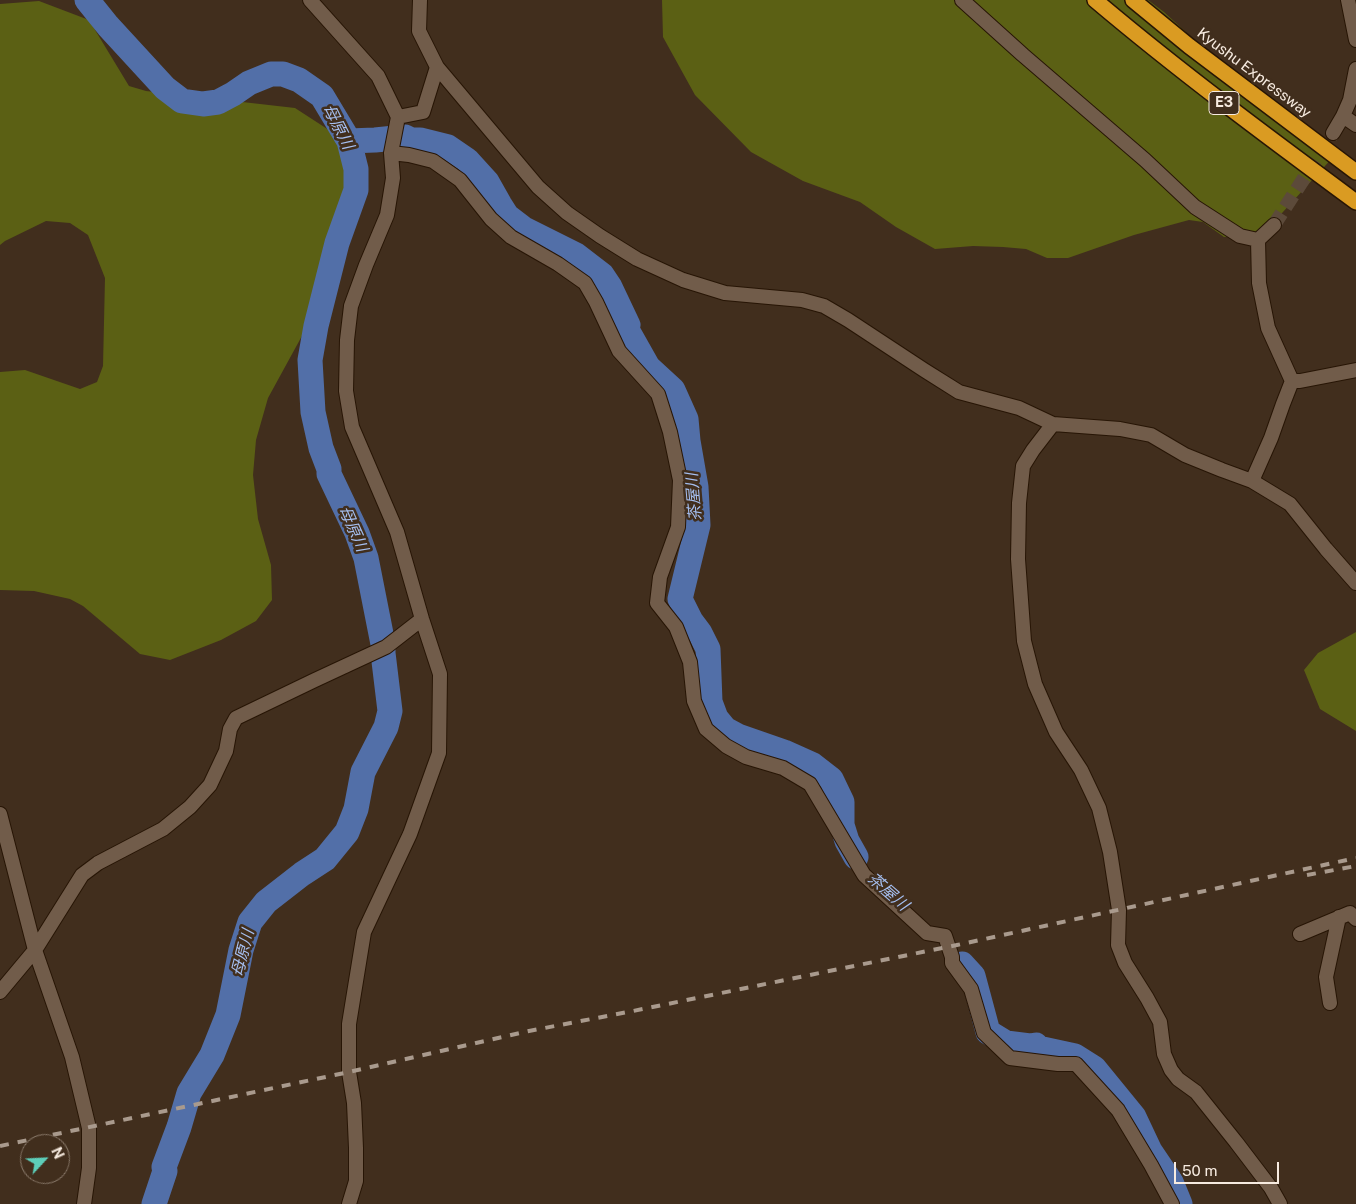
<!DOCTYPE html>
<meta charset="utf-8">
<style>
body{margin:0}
#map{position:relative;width:1356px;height:1204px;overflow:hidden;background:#412e1d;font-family:"Public Sans",sans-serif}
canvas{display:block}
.north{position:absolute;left:20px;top:1134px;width:50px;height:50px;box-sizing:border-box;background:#412e1d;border:1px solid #8a7a6b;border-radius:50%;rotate:65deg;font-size:14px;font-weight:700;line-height:20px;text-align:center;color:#f7ebe0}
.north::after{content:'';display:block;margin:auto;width:18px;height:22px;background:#5dceb9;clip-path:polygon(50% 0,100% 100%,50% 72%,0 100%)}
.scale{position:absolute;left:1174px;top:1162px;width:105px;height:22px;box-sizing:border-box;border:2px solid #f7ebe0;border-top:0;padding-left:6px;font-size:15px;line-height:18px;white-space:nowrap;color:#f7ebe0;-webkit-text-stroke:4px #412e1d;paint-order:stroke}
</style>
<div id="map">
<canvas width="1356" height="1204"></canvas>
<div class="north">N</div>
<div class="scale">50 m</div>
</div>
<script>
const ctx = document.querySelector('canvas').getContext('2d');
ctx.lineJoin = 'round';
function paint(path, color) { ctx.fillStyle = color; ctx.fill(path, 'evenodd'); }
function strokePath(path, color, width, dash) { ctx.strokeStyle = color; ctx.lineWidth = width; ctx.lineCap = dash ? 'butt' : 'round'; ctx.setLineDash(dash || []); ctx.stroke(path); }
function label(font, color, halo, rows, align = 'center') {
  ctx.font = font + ' "Public Sans","Noto Sans JP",sans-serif'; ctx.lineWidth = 5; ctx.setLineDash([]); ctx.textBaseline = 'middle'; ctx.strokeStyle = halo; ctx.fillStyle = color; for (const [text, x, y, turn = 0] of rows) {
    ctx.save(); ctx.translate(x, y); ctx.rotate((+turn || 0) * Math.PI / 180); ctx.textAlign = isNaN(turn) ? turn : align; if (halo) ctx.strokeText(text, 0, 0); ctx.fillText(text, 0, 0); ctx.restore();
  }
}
const forest = new Path2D(`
 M 662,0 L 1148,0 L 1164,12 L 1282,120 L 1335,155 L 1272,224 L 1251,235 L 1224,237 L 1203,222 L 1189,220 L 1134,235 L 1068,258 L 1047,258 L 1026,249 L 1003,247 L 973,246 L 935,249 L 896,227 L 860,202 L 803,181 L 751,152 L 695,95 L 663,37 Z
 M 39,1 L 89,20 L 129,86 L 146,91 L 295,108 L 332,132 L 346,154 L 351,201 L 326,292 L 268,398 L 256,440 L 253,475 L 258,519 L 271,565 L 272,600 L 256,621 L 221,640 L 170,660 L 140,654 L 83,606 L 70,599 L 34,591 L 0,590 L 0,372 L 25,370 L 80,389 L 97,382 L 103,366 L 105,278 L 88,235 L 70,223 L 46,221 L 5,241 L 0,245 L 0,4 Z
 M 1356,632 L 1356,731 L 1320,709 L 1304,670 L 1318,653 Z`);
const river = new Path2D(`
 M 87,0 L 108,26 L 165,88 L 182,101 L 203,104 L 218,102 L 233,94 L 249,83 L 271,74 L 283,74 L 299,80 L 322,96 L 349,141 L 356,169 L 356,190 L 337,243 L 316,326 L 310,360 L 313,412 L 321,448 L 329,469 L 329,474 L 357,533 L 366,558 L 383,644 L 383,653 L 390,711 L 386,727 L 363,772 L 356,809 L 347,832 L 325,859 L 302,874 L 266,902 L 250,922 L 241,950 L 228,1015 L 212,1055 L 189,1093 L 179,1127 L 164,1167 L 165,1171 L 154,1204
 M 349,141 L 375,140 L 405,137 L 411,140 L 420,140 L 448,147 L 467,160 L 487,182 L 500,205 L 507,216 L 524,229 L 576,255 L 602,275 L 610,287 L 628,325 L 626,328 L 648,367 L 673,390 L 686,419 L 688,441 L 696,487 L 698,525 L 680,599 L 691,621 L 700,633 L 708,649 L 710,702 L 716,718 L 725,729 L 738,736 L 784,752 L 813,765 L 831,779 L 842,802 L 842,825 L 847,841 L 856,857
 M 962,964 L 973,976 L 988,1032 L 1006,1043 L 1030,1046 L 1036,1045 L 1038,1048 L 1075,1056 L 1094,1068 L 1134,1117 L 1150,1151 L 1171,1182 L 1180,1204`);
const minorTunnel = new Path2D(`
 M 1274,225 L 1333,133`);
const minor = new Path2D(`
 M 310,0 L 378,76 L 398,117 L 391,153 L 393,178 L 387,215 L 366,265 L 351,306 L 347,340 L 346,391 L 352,427 L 397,532 L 422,619 L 440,674 L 439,753 L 410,834 L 364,932 L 349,1024 L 349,1072 L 354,1103 L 356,1148 L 356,1181 L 349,1204
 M 420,0 L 419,31 L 437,67 L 538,187 L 567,213 L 600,236 L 637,259 L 683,280 L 725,293 L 802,300 L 824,306 L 848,320 L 924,370 L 959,392 L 1019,408 L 1053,424 L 1120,429 L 1151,435 L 1185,455 L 1222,470 L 1252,481 L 1290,504 L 1326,549 L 1356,583
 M 962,0 L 1023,55 L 1145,160 L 1195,207 L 1240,236 L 1258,240
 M 1348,0 L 1356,40
 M 1343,116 L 1356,125
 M 398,117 L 423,112 L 437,67
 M 1333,133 L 1343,116 L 1350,100 L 1356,69
 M 391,153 L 409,155 L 433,161 L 460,180 L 491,219 L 511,237 L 558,264 L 585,283 L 596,302 L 619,351 L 658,394 L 670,432 L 680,480 L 678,527 L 660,577 L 657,603 L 676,627 L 690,662 L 694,701 L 706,729 L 726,746 L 746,757 L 783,768 L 810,784 L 864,875 L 927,933 L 945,936 L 952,957 L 952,963 L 971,989 L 984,1033 L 1010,1058 L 1058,1064 L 1076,1064 L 1118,1110 L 1151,1165 L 1172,1204
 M 1292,381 L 1300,381 L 1356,370
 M 1053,424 L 1033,450 L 1023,466 L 1019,503 L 1018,559 L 1024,641 L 1035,684 L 1056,732 L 1081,770 L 1099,808 L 1110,852 L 1119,910 L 1118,945 L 1125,963 L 1147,998 L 1160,1022 L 1164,1054 L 1171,1070 L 1178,1079 L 1196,1092 L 1236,1142 L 1271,1188 L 1280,1204
 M 1252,481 L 1271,438 L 1283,404 L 1292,381 L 1268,328 L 1259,283 L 1258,240 L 1274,225
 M 0,814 L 35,950 L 72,1057 L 89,1128 L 89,1168 L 84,1204
 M 1300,934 L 1350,913 L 1356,919
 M 0,992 L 35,950 L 82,875 L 98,863 L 163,829 L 190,807 L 210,785 L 226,751 L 230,729 L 236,718 L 315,680 L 386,647 L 422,619
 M 1330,1003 L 1326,977 L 1339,917`);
const motorway = new Path2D(`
 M 1095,0 C 1179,71 1268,137 1356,202
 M 1133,0 L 1189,46 L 1356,172`);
const rail = new Path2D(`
 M 1307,875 L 1356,866
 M 0,1146 L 349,1072 L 529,1031 L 633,1011 L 957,945 L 1356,858`);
const shields = [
 [1224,103,30]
];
const shieldNames = [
 ["E3",1224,103]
];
const streetNames = [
 ["Kyushu Expressway",1254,73,37]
];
const waterNames = [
 ["母原川",338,127,63],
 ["茶屋川",694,497,-95],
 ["母原川",353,529,66],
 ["茶屋川",888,892,41],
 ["母原川",243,953,-76]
];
paint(forest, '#5b6014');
strokePath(river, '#526fa8', 25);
strokePath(minorTunnel, '#5c4a3a', 14, [14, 7]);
strokePath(minor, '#271505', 16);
strokePath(motorway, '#271505', 18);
strokePath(minor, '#715c4a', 14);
strokePath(motorway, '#da9b22', 15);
strokePath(rail, '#a99a8d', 4, [9, 9]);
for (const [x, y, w] of shields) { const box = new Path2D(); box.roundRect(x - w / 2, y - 11.5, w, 23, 4); ctx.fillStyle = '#412e1d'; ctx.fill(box); strokePath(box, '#f7ebe0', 1); }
label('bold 14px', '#f7ebe0', null, shieldNames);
label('15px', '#f7ebe0', '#412e1d', streetNames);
label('italic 16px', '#a5bff0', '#412e1d', waterNames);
</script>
